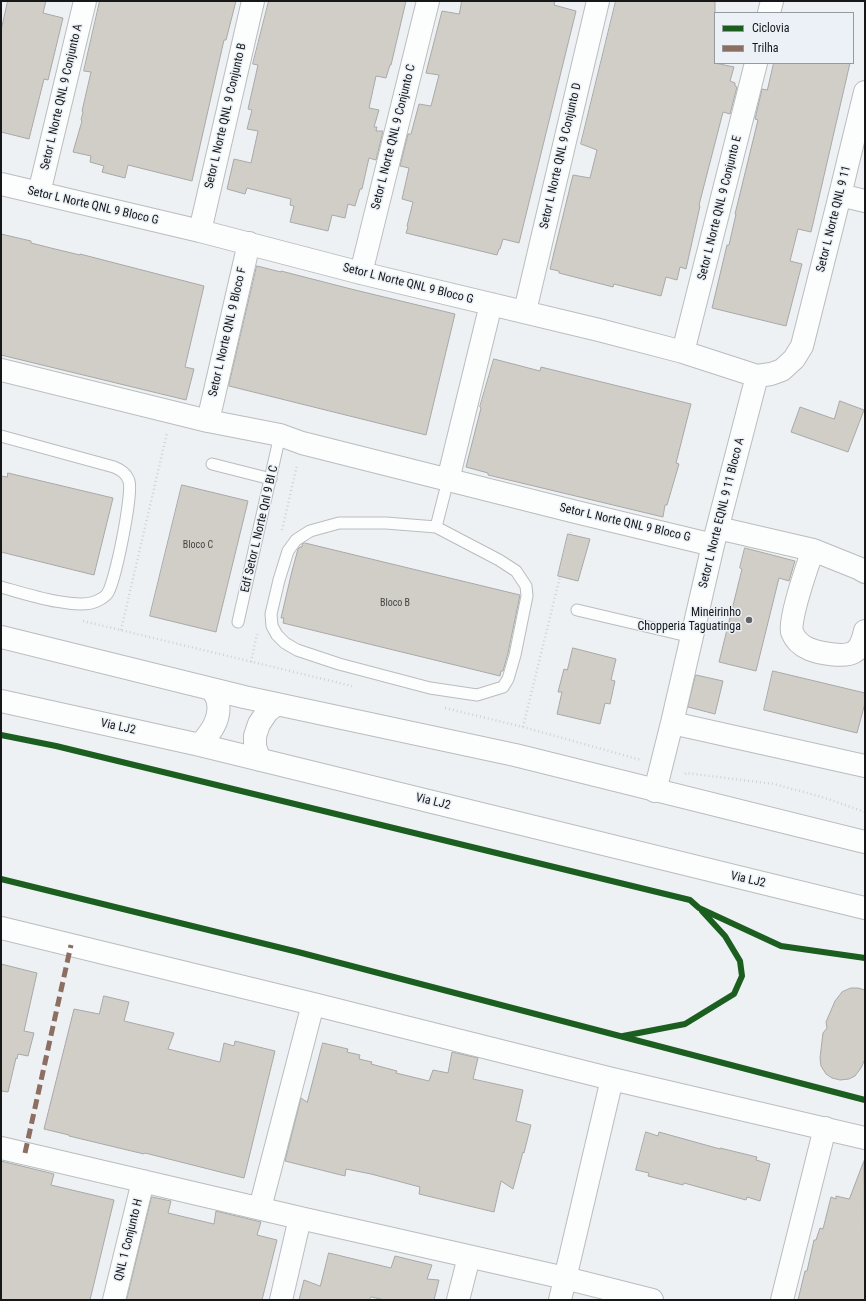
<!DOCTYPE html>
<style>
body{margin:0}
#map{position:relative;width:866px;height:1301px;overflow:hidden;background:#eef1f3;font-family:"Roboto Condensed",sans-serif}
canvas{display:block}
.frame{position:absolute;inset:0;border:2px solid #151719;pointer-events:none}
.legend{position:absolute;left:714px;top:12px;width:140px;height:52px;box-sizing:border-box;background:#ebf1f6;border:1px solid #959a9e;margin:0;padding:5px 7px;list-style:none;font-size:12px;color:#151719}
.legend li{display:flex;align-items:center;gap:8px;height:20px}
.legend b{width:20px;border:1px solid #959a9e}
</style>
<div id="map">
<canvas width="866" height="1301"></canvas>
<div class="frame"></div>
<ul class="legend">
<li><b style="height:5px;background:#1b5e20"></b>Ciclovia</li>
<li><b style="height:5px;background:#8d6e63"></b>Trilha</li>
</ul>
</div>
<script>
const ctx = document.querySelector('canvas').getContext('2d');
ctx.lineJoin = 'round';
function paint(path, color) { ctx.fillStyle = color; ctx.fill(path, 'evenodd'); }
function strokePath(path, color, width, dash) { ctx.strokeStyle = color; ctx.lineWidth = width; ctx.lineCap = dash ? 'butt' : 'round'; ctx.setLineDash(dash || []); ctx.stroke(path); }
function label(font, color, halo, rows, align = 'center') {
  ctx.font = font + ' "Roboto Condensed",sans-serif'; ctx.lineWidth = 3; ctx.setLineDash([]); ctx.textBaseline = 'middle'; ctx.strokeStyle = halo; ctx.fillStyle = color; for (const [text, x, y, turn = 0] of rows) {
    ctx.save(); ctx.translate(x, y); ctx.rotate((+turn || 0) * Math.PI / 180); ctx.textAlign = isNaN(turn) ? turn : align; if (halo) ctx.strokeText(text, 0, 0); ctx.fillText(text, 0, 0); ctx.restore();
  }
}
const building = new Path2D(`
 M 8,1 L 46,1 L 43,13 L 63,18 L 48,80 L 44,79 L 29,139 L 1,132 L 1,31 Z
 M 100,1 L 236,1 L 226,40 L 224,40 L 192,181 L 128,165 L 125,178 L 102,172 L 104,166 L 90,162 L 91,156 L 73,152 L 82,121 L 81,120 L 83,112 L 82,111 L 91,72 L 84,71 Z
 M 269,1 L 406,1 L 391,65 L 390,65 L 386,78 L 376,76 L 369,108 L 379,110 L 374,127 L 377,127 L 376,131 L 383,131 L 376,160 L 369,158 L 362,189 L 360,189 L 355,206 L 348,204 L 345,218 L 332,215 L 328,231 L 290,222 L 294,206 L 290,205 L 291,199 L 247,188 L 245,194 L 227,189 L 234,159 L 251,163 L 258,131 L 247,129 L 252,110 L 248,109 L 258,65 L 253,64 Z
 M 462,1 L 555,1 L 554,5 L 576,11 L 519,243 L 503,239 L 500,249 L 499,249 L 497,255 L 406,233 L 408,227 L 407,226 L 413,202 L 402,199 L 409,168 L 400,166 L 408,134 L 411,134 L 419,104 L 431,106 L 439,75 L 426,73 L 442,11 L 459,14 Z
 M 616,1 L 715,1 L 715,63 L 734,67 L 730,81 L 735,83 L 735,86 L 737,87 L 730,114 L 723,112 L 699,205 L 700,206 L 686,269 L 680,267 L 677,280 L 666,277 L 661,296 L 614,284 L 613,287 L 559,273 L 559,271 L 550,269 L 573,175 L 590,178 L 597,150 L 581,144 Z
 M 774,63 L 850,63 L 811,232 L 798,229 L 790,261 L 802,264 L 786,326 L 712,308 L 727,245 L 729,245 L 736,214 L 735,214 L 758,120 L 755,119 L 762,89 L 767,90 Z
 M 1,234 L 31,241 L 31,243 L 55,249 L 80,255 L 80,254 L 204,286 L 185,367 L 194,369 L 186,400 L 1,355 Z
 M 257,266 L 281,272 L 281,271 L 355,290 L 455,314 L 426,435 L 229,386 Z
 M 494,359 L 540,371 L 541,367 L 691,404 L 676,463 L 679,464 L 667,505 L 665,505 L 663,517 L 488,475 L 488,473 L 466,467 L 481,408 L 480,407 Z
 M 840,401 L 864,410 L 848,452 L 791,432 L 800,407 L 834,419 Z
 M 8,473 L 113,498 L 94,575 L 1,552 L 1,476 L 7,477 Z
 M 182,485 L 248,501 L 216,632 L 150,616 Z
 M 568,534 L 590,539 L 578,581 L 558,576 Z
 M 305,543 L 520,595 L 508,653 L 503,671 L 501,671 L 500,676 L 283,623 L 284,618 L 281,618 L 292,571 L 298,549 L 300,547 L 302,547 L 302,544 Z
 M 745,548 L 795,561 L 789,581 L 779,578 L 756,671 L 719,662 L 742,569 L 740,568 Z
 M 573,648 L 616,659 L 611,680 L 615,681 L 610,704 L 605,703 L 600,724 L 557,714 L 562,692 L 558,692 L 564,669 L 567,670 Z
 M 773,671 L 865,693 L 865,703 L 857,733 L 764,710 Z
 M 696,675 L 723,681 L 715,714 L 688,707 Z
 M 1,964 L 37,973 L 24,1031 L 34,1033 L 28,1056 L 18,1054 L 17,1059 L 16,1058 L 8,1092 L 1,1091 Z
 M 851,988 L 858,988 L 865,990 L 865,1059 L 861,1068 L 855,1076 L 849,1079 L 840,1080 L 832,1078 L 826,1074 L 821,1066 L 820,1058 L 823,1033 L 827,1028 L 826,1022 L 835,1001 L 842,992 Z
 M 104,996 L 129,1002 L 124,1021 L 174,1033 L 168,1049 L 220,1062 L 224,1043 L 234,1046 L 235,1041 L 275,1051 L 244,1178 L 145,1153 L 144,1154 L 69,1136 L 69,1135 L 44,1129 L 74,1009 L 99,1014 Z
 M 323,1043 L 348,1049 L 347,1052 L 360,1055 L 359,1059 L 372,1062 L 371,1064 L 397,1071 L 396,1073 L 429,1081 L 433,1070 L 448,1073 L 452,1052 L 478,1058 L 473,1079 L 523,1090 L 516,1121 L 531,1125 L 524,1153 L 523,1152 L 513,1189 L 501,1181 L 494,1212 L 419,1194 L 420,1187 L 371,1174 L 346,1169 L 345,1176 L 285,1161 L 301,1098 L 307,1102 Z
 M 646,1132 L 658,1136 L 659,1132 L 720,1149 L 720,1148 L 757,1157 L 756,1160 L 770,1164 L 760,1201 L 747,1197 L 746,1200 L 684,1183 L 683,1185 L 648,1176 L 649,1173 L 636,1170 Z
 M 1,1161 L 54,1174 L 51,1185 L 114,1200 L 90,1300 L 1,1300 Z
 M 864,1161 L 865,1300 L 798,1300 L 805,1271 L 807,1271 L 814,1240 L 816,1240 L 820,1228 L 823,1229 L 831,1197 L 836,1199 L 836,1196 L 849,1199 Z
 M 152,1197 L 171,1201 L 168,1213 L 214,1224 L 216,1211 L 261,1222 L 257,1235 L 277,1240 L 262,1300 L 127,1300 Z
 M 329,1253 L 391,1268 L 395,1256 L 432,1265 L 427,1279 L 439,1280 L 434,1300 L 385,1300 L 371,1297 L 369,1300 L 299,1300 L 304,1280 L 320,1286 Z`);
const path = new Path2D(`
 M 282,530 L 297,465
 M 83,621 L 352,686
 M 121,630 L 167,433
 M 251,662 L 257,634
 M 445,708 L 523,727 L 641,760
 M 523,727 L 571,532
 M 685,774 L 686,773 L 774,784 L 822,797 L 865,812`);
const service = new Path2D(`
 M 1,436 L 114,467 C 121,470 126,473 129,481 C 133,494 115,584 107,594 C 105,597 99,600 97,601 C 77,611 23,593 1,587
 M 212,464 L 271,479
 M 339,523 L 386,523 L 436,527 L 499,560 L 516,571 L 526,586 L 527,596 L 515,655 L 508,679 L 503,687 L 477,695 L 430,688 L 339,664 L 297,650 L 285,643 L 277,635 L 272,626 L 271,614 L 279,580 L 288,551 L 296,540 L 310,531 Z
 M 436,527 L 448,480
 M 577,610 L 692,637
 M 238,622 L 280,435`);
const minor = new Path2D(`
 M 769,13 L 772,1
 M 1,184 L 200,231 L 361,273 L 599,330 L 683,352 L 757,376 L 771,374 L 782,370 L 794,359 L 802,346 L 840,195 L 865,92
 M 39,193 L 85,1
 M 840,195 L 865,201
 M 200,231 L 253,1
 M 361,273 L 428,1
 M 525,311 L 598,1
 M 683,352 L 756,63
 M 1,370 L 208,421 L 280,435 L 302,443 L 576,512 L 713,545
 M 208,421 L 249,243
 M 448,480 L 491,304
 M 718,528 L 813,550 L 858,568 L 865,572
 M 813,550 C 808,564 788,621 792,632 C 795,640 802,646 809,649 C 819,653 845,658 854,652 C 861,648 863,639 865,631
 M 672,723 L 865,766
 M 655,791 L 672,723 L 713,545 L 757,376
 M 1,928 L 313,1004 L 612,1079 L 865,1138
 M 1,1148 L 300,1218 L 565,1278 L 652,1300
 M 260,1208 L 313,1004
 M 114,1300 L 143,1181
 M 281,1300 L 300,1218
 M 458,1300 L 469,1257
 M 560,1300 L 612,1079
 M 782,1300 L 825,1128`);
const secondary = new Path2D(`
 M 1,637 L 244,697 L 515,755 L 865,842
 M 1,701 L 200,745 L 865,908
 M 200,745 C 210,733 221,720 218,703 C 218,699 214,693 212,689
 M 260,760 L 255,747 L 255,736 L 259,724 L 267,712 L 277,704`);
const quiet = new Path2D(`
 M 25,1153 L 71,945`);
const cycleway = new Path2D(`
 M 1,735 L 56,746 L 690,900 L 699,908 L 781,946 L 865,958
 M 1,879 L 298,952 L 865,1100
 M 623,1036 L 685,1024 L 734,994 L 742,976 L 740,961 L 725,936 L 702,911`);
const markers = [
 [749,620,4,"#616365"]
];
const numberNames = [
 ["Bloco C",198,545],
 ["Bloco B",395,603]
];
const streetNames = [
 ["Setor L Norte QNL 9 Conjunto A",62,97,-77],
 ["Setor L Norte QNL 9 Conjunto B",226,116,-77],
 ["Setor L Norte QNL 9 Conjunto C",394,137,-76],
 ["Setor L Norte QNL 9 Conjunto D",561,156,-77],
 ["Setor L Norte QNL 9 Bloco G",93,206,13],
 ["Setor L Norte QNL 9 Conjunto E",720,208,-76],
 ["Setor L Norte QNL 9 11",834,219,-76],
 ["Setor L Norte QNL 9 Bloco G",408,284,14],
 ["Setor L Norte QNL 9 Bloco F",228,332,-77],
 ["Setor L Norte EQNL 9 11 Bloco A",722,513,-76],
 ["Setor L Norte QNL 9 Bloco G",625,523,13],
 ["Edf Setor L Norte Qnl 9 BI C",260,529,-77],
 ["Via LJ2",118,727,12],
 ["Via LJ2",433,802,14],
 ["Via LJ2",748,880,13],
 ["QNL 1 Conjunto H",129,1240,-76]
];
const poiNames = [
 ["Mineirinho",741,613],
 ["Chopperia Taguatinga",741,627]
];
paint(building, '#d1cec8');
strokePath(building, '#a8a8a8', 1);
strokePath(service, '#babcbe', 13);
strokePath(minor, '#babcbe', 24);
strokePath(secondary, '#babcbe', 24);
strokePath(path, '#d0d1d2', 2.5, [1, 3]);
strokePath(service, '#fcfdfd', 11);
strokePath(minor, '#fcfdfd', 22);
strokePath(secondary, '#fcfdfd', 22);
strokePath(quiet, '#8d6e63', 5, [10, 5]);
strokePath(cycleway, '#1b5e20', 6);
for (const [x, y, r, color] of markers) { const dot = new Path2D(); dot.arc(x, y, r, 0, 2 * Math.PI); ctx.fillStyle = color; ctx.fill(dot); strokePath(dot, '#ebf1f6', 1.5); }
label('10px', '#444545', null, numberNames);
label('12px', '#151719', '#ebf1f6', streetNames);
label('12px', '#151719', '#ebf1f6', poiNames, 'right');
</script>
